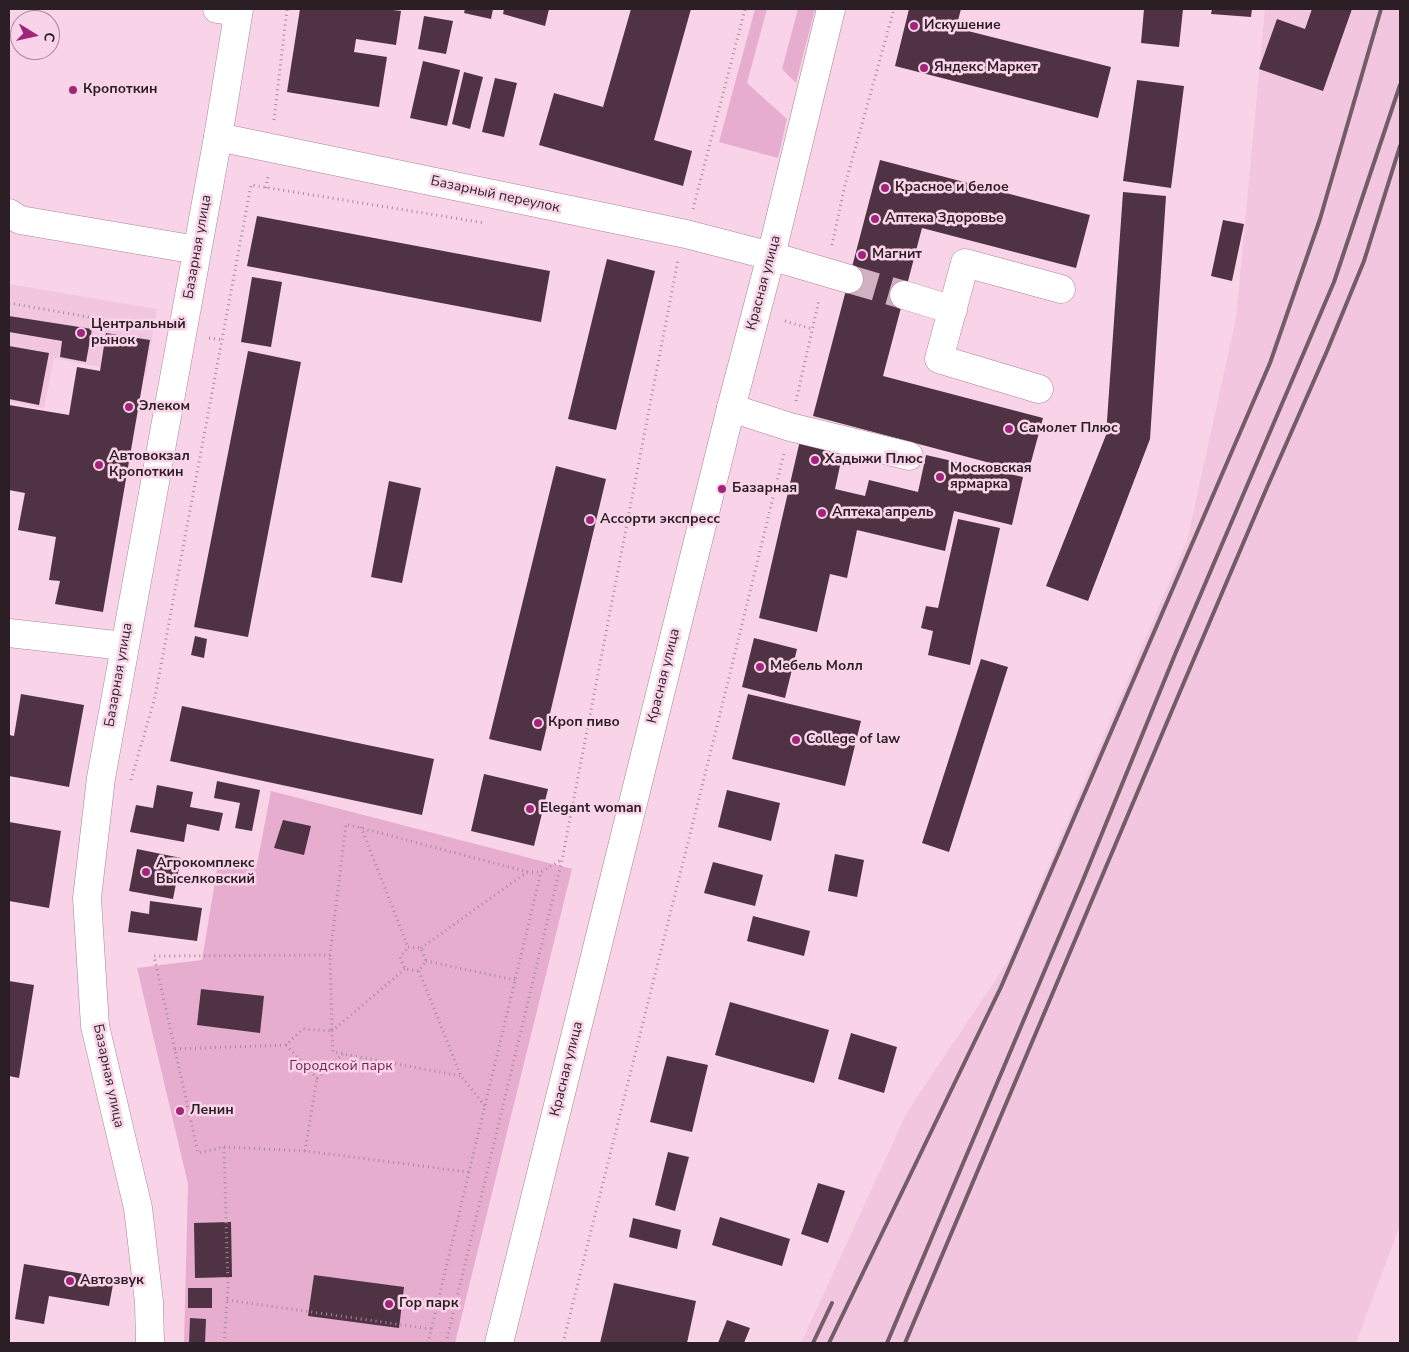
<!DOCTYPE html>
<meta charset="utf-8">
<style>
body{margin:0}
#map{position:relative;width:1409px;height:1352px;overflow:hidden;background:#f9d4e8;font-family:"Nunito Sans",sans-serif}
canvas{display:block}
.frame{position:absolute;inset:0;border:10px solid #2b1e25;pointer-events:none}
.north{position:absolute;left:10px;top:10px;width:50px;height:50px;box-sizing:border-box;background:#f9d4e8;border:1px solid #a78b9a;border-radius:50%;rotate:99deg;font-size:14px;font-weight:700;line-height:20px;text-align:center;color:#2b1e25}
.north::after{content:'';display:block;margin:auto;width:18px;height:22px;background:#a1257a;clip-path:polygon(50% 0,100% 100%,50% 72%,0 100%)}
</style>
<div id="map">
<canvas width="1409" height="1352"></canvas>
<div class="frame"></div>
<div class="north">С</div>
</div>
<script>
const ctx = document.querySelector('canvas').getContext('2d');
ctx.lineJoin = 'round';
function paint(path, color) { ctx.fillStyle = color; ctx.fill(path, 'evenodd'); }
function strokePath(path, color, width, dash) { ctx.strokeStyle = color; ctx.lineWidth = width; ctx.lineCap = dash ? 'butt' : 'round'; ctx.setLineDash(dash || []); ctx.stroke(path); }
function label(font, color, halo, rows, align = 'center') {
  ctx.font = font + ' "Nunito Sans",sans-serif'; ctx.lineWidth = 5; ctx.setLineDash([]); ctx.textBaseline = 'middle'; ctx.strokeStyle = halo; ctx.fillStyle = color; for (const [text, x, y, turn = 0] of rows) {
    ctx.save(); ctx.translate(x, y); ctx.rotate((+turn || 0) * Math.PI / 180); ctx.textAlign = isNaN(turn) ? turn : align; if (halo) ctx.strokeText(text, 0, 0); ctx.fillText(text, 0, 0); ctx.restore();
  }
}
const built = new Path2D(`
 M 1265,9 L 1400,9 L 1400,1225 L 1356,1343 L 801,1343 L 907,1112 L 1008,961 L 1187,541 L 1236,318 Z
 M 9,284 L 157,309 L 146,376 L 54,358 L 44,408 L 9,402 Z`);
const green = new Path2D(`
 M 755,9 L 767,9 L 747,83 L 787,119 L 778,158 L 719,142 Z
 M 798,9 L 815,9 L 796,83 L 782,69 Z
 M 271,791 L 572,869 L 455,1343 L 184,1343 L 188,1184 L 137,968 L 202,960 L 219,857 L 257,864 Z`);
const building = new Path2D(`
 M 300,9 L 385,9 L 401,11 L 396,45 L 356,39 L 354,52 L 387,57 L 379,107 L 287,92 Z
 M 465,9 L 493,9 L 491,19 L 464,13 Z
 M 504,9 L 549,9 L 545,26 L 503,14 Z
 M 631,9 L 691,9 L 654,140 L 692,151 L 683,186 L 539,145 L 554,93 L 603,107 Z
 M 909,9 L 961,9 L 956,28 L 1111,67 L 1098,118 L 895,66 Z
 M 1144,9 L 1183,9 L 1179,47 L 1141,43 Z
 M 1212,9 L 1252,9 L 1251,17 L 1211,14 Z
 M 1312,9 L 1352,9 L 1323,91 L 1259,69 L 1277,19 L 1305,29 Z
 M 424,16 L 453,21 L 446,54 L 418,49 Z
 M 423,61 L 460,70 L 447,126 L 410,118 Z
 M 464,72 L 483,77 L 470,129 L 452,124 Z
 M 495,78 L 517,83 L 504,137 L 482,132 Z
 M 1137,80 L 1184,86 L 1171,188 L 1123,181 Z
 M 880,160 L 1090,215 L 1076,268 L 922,228 L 883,376 L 1043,418 L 1028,473 L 813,416 Z
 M 1123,192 L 1166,196 L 1150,439 L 1088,601 L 1046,586 L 1106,435 Z
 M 257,216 L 550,271 L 541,322 L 247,266 Z
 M 1223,220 L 1244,224 L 1232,281 L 1211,276 Z
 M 607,259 L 655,271 L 616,430 L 568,419 Z
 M 252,277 L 282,282 L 271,347 L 241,342 Z
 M 9,316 L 92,329 L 86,362 L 60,357 L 62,341 L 9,332 Z
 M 106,333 L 150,340 L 103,612 L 55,604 L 60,581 L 49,580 L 56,537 L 18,530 L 25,493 L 9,490 L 9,405 L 69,415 L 77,367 L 100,371 Z
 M 9,346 L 49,353 L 39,405 L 9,399 Z
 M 248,351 L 301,362 L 248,637 L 194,627 Z
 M 801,436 L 844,447 L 835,489 L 865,496 L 869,480 L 918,492 L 926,455 L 1023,477 L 1012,525 L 954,511 L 945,551 L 857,530 L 847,578 L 830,574 L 817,632 L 759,618 Z
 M 556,466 L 606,479 L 541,751 L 489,739 Z
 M 389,481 L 421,488 L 402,583 L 371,577 Z
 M 958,519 L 1000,528 L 970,665 L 928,655 L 933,631 L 921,628 L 926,606 L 938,608 Z
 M 195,636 L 207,639 L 204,658 L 191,655 Z
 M 754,638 L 797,649 L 785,698 L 742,687 Z
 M 981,659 L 1008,667 L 949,852 L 922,843 Z
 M 21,694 L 84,705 L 69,787 L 9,776 L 9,735 L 14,736 Z
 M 748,694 L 861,721 L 845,786 L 732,759 Z
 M 182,706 L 434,759 L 422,815 L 170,761 Z
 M 484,774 L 548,789 L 534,846 L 471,831 Z
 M 217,781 L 260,790 L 252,831 L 235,828 L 240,803 L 214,798 Z
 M 157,785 L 193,792 L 190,807 L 223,813 L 219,831 L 187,824 L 184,842 L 130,832 L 136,805 L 153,808 Z
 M 727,790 L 780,803 L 771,841 L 718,827 Z
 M 283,820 L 311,826 L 304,855 L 274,848 Z
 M 9,822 L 61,831 L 49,908 L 9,901 Z
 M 137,849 L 181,858 L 173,899 L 129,891 Z
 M 835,854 L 864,860 L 857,897 L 828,891 Z
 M 713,862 L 763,875 L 755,906 L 704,893 Z
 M 150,901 L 202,908 L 197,941 L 128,932 L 131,911 L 149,914 Z
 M 753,916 L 810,931 L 804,956 L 747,941 Z
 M 9,981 L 34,985 L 19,1078 L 9,1076 Z
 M 201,989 L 264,996 L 260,1033 L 197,1025 Z
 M 730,1002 L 829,1030 L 814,1083 L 715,1055 Z
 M 851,1033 L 897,1047 L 884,1093 L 838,1079 Z
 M 667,1056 L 708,1065 L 692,1132 L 650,1122 Z
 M 668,1152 L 689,1157 L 675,1211 L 655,1205 Z
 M 818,1183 L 845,1191 L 828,1243 L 801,1234 Z
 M 720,1217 L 790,1239 L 782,1266 L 712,1245 Z
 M 633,1218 L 681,1230 L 677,1249 L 629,1237 Z
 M 231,1222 L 232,1277 L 195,1278 L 194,1223 Z
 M 24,1264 L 114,1279 L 109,1306 L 49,1296 L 44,1324 L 15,1319 Z
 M 314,1275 L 404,1287 L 399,1328 L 308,1316 Z
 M 614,1283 L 696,1301 L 687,1343 L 600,1343 Z
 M 188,1288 L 212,1288 L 212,1308 L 188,1308 Z
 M 190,1318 L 206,1319 L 205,1343 L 189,1343 Z
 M 727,1320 L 750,1328 L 744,1343 L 718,1343 Z`);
const minorTunnel = new Path2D(`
 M 849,279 L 904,295`);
const path = new Path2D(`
 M 274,120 L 287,9
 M 266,188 L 268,176
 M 693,209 L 745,9
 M 832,245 L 845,185 L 894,9
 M 9,303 L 156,329
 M 785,321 L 812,329
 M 209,338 L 222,340
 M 796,401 L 819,300
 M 131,780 L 155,697 L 251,185 L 485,223
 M 361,827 L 408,947
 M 408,947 L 421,948 L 426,961 L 419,971 L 405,969 L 400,957 Z
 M 421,948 L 527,872
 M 426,961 L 515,980
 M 405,969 L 332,1031 L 333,1052 L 461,1076
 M 419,971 L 461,1076 L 485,1106
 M 286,1045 L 317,1078 L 343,1054
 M 175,1049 L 286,1045 L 303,1029 L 332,1031 L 330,955
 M 224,1147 L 305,1151 L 469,1172
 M 305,1151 L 317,1078
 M 227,1300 L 431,1329
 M 224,1343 L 228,1288 L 224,1147 L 198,1153 L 154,956 L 330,955 L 346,824 L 528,872 L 541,872
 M 428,1343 L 541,872 L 561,860
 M 446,1343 L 562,860 L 678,260
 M 563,1343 L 720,714 L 784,453`);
const minor = new Path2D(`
 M 217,9 L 238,12
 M 218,137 L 686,234 L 771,256 L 849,279
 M 9,213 L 20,220 L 197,250
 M 904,295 L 953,310
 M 1039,389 L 939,359 L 965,263 L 1061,289
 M 731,408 L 790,427 L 909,456
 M 9,633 L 124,646`);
const major = new Path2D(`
 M 150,1343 L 149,1302 L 138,1208 L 95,1026 L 87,898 L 101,778 L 218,137 L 239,9
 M 499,1343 L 731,408 L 771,256 L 831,9`);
const rail = new Path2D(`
 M 813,1343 L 832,1303
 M 829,1343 L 1001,987 L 1270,363 L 1320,219 L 1381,9
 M 887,1343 L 1083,880 L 1176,652 L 1334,282 L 1400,85
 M 905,1343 L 1176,701 L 1265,492 L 1327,351 L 1364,261 L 1400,146`);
const markers = [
 [914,26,5,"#a1257a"],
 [924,68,5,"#a1257a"],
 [73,90,5,"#a1257a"],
 [885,188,5,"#a1257a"],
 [875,219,5,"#a1257a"],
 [862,255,5,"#a1257a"],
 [81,333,5,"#a1257a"],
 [129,407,5,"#a1257a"],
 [1009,429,5,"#a1257a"],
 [815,460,5,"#a1257a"],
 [99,465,5,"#a1257a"],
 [940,477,5,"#a1257a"],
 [722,489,5,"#a1257a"],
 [822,513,5,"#a1257a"],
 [590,520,5,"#a1257a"],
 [760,667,5,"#a1257a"],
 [538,723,5,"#a1257a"],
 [796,740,5,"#a1257a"],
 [530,809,5,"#a1257a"],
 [146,872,5,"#a1257a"],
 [180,1111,5,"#a1257a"],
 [70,1281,5,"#a1257a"],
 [389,1304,5,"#a1257a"]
];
const poiNames = [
 ["Искушение",924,26],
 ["Яндекс Маркет",934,68],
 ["Кропоткин",83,90],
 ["Красное и белое",895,188],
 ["Аптека Здоровье",885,219],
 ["Магнит",872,255],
 ["Центральный",91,325],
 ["рынок",91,341],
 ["Элеком",139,407],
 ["Самолет Плюс",1019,429],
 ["Автовокзал",109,457],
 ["Кропоткин",109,473],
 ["Хадыжи Плюс",825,460],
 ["Московская",950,469],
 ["ярмарка",950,485],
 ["Базарная",732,489],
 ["Аптека апрель",832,513],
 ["Ассорти экспресс",600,520],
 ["Мебель Молл",770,667],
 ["Кроп пиво",548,723],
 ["College of law",806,740],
 ["Elegant woman",540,809],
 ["Агрокомплекс",156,864],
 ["Выселковский",156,880],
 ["Ленин",190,1111],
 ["Автозвук",80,1281],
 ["Гор парк",399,1304]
];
const streetNames = [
 ["Базарный переулок",495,195,12],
 ["Базарная улица",198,247,-80],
 ["Красная улица",764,283,-75],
 ["Базарная улица",119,675,-80],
 ["Красная улица",664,676,-76],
 ["Красная улица",567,1069,-76],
 ["Базарная улица",108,1076,78]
];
const parkNames = [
 ["Городской парк",341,1067]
];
paint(built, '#f3c6df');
paint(green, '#e7adce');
paint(building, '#4f3243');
strokePath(minorTunnel, '#d0b0c1', 28, [28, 14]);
strokePath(minor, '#a78498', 29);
strokePath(major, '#a78498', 29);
strokePath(path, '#a68b9a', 3, [1, 4]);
strokePath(minor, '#fff', 28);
strokePath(major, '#fff', 28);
strokePath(rail, '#715c67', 4);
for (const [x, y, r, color] of markers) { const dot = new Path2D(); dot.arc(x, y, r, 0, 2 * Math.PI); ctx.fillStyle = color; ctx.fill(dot); strokePath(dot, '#f9d4e8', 2); }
label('bold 14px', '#2b1e25', '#f9d4e8', poiNames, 'left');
label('14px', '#2b1e25', '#f9d4e8', streetNames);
label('14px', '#76225a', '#f9d4e8', parkNames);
</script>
